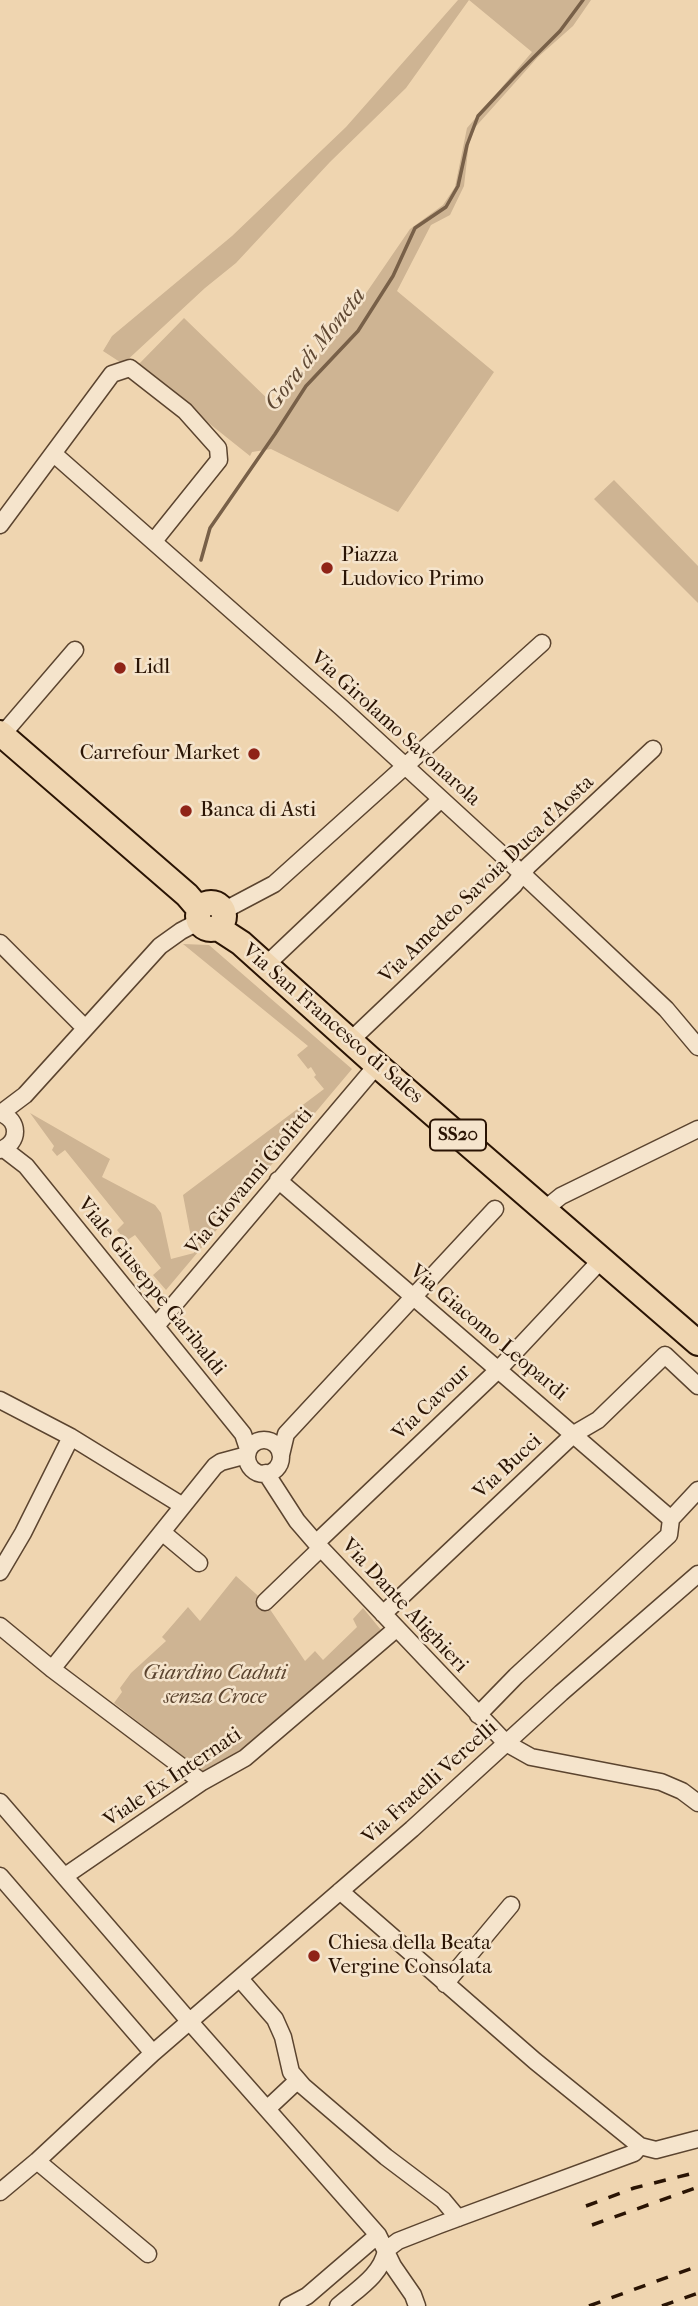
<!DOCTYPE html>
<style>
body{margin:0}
canvas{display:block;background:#efd5b0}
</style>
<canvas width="698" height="2306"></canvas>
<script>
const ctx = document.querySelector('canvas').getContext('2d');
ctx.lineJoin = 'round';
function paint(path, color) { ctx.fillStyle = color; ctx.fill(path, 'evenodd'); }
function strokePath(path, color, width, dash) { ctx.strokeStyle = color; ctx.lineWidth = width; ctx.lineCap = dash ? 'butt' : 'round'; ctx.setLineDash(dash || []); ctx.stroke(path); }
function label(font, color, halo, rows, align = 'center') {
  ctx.font = font + ' "IM FELL French Canon",serif'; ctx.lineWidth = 5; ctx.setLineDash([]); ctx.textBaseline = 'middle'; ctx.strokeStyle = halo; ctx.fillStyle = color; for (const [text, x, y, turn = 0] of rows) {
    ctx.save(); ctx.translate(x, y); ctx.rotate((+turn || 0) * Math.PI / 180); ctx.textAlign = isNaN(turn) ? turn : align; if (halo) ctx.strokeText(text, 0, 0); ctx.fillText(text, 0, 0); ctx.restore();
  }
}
const green = new Path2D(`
 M 458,0 L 591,0 L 573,26 L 538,57 L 470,133 L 464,186 L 450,215 L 431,225 L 397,291 L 494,372 L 398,512 L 271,449 L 252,452 L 250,456 L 137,366 L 184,318 L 276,407 L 360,302 L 410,229 L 443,205 L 455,187 L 467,128 L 532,52 L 469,0 L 406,88 L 330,162 L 236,263 L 205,288 L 123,364 L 103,351 L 112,336 L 232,236 L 346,127 Z
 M 614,480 L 698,566 L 698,603 L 594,499 Z
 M 183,944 L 209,945 L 352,1069 L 166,1290 L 153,1275 L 161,1268 L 135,1235 L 126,1241 L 117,1230 L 124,1223 L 65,1150 L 57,1156 L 52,1150 L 54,1146 L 30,1113 L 110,1159 L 102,1177 L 155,1205 L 161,1213 L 171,1259 L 194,1253 L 183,1195 L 324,1089 L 314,1077 L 316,1075 L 311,1067 L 308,1069 L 297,1055 L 308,1046 Z
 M 236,1576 L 265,1602 L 305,1661 L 315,1651 L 323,1660 L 357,1627 L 353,1619 L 363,1608 L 381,1630 L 256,1739 L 205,1774 L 114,1703 L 122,1692 L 120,1688 L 131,1673 L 166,1641 L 162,1637 L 188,1607 L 200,1621 Z`);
const stream = new Path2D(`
 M 201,560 L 210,528 L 275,434 L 306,386 L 358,331 L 393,276 L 415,228 L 446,207 L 458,186 L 467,145 L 478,116 L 520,71 L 560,31 L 583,0`);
const street = new Path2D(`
 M 54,454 L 342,708 L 499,852 L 666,1009 L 698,1047
 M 0,525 L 112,374 L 130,368 L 185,411 L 218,448 L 219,460 L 154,541
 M 2,735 L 75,650
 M 223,911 L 274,884 L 542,643
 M 0,943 L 85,1028
 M 266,965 L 441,799
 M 350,1041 L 514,885 L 528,866 L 653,749
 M 0,1113 C 20,1120 20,1143 0,1150
 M 1,1113 L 25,1095 L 160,946 L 181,931 L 198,922
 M 4,1149 L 26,1166 L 243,1434 L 248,1449
 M 278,1180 L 671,1519
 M 545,1209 L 561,1196 L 698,1129
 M 156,1326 L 377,1065
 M 0,1400 L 71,1437 L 183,1506
 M247 1457a17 17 0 1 1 34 0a17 17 0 1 1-34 0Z
 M 281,1455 L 286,1434 L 495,1209
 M 266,1473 L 297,1521 L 316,1543 L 506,1743 L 531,1757 L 661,1782 L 682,1791 L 698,1803
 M 162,1532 L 199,1563
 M 316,1543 L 498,1370 L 602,1259
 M 0,1572 L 23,1533 L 71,1437
 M 265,1602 L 321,1548
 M 383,1614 L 574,1434 L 598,1420 L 665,1355 L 698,1386
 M 0,1626 L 52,1669 L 202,1782
 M 52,1669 L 215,1466 L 221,1462 L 247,1455
 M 478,1715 L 516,1676 L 669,1535 L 671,1519 L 698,1490
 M 0,1802 L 190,2022 L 378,2235 L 393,2266 L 413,2295 L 417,2306
 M 0,1876 L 153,2053
 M 65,1876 L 202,1782 L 245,1758 L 396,1629
 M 340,1891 L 535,2061 L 640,2146
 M 241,1980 L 275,2019 L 283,2037 L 291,2072 L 303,2086 L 386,2157 L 443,2200 L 458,2218
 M 445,1984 L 511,1905
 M 267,2109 L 298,2080
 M 37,2161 L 148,2254
 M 0,2192 L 37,2161 L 153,2053 L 412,1829 L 561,1693 L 698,1574
 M 386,2250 L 398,2241 L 439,2225 L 634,2153 L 640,2146 L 656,2150 L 698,2139
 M 288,2306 L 307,2296 L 378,2235
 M 338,2306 C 356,2290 382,2275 386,2250`);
const primary = new Path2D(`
 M 0,733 L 187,895 L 199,909
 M198 916a13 13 0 1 1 26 0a13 13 0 1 1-26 0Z
 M 218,928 L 241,943 L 377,1065 L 698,1343`);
const rail = new Path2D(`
 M 586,2206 L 634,2188 L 698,2172
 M 592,2225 L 698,2187
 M 589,2306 L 698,2266
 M 662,2306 L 698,2293`);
const markers = [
 [327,568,7,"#8f2418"],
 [120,668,7,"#8f2418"],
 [254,754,7,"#8f2418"],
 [186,811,7,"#8f2418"],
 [314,1956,7,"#8f2418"]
];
const shields = [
 [458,1135,56]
];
const shieldNames = [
 ["SS20",458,1135]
];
const poiNames = [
 ["Piazza",341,556],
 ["Ludovico Primo",341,580],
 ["Lidl",134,668],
 ["Carrefour Market",240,754,"right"],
 ["Banca di Asti",200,811],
 ["Chiesa della Beata",328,1944],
 ["Vergine Consolata",328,1968]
];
const streetNames = [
 ["Via Girolamo Savonarola",395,729,42],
 ["Via Amedeo Savoia Duca d'Aosta",487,880,-44],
 ["Via San Francesco di Sales",332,1024,41],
 ["Via Giovanni Giolitti",250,1182,-50],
 ["Viale Giuseppe Garibaldi",151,1287,51],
 ["Via Giacomo Leopardi",488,1333,40],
 ["Via Cavour",432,1403,-44],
 ["Via Bucci",508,1467,-43],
 ["Via Dante Alighieri",404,1606,47],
 ["Viale Ex Internati",173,1778,-34],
 ["Via Fratelli Vercelli",430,1783,-42]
];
const parkNames = [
 ["Giardino Caduti",215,1674],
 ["senza Croce",215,1698]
];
const waterNames = [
 ["Gora di Moneta",316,350,-52]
];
paint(green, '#ceb493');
strokePath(stream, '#786048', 3.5);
strokePath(street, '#5b442f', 19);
strokePath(primary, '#2a1404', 28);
strokePath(street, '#f5e4cc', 16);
strokePath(primary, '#efd5b0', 24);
strokePath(rail, '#2a1404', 3.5, [12, 12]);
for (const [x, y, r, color] of markers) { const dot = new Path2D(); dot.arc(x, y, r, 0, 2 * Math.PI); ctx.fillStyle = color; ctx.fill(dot); strokePath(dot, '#f5e4cc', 2.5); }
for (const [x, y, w] of shields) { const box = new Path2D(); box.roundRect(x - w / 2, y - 15.5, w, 31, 5); ctx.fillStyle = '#f5e4cc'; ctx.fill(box); strokePath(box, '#2a1404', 2); }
label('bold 19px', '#2a1404', null, shieldNames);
label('21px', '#2a1404', '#f5e4cc', poiNames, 'left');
label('21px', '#2a1404', '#f5e4cc', streetNames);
label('italic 21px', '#5b442f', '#f5e4cc', parkNames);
label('italic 23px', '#5e4732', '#f5e4cc', waterNames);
</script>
